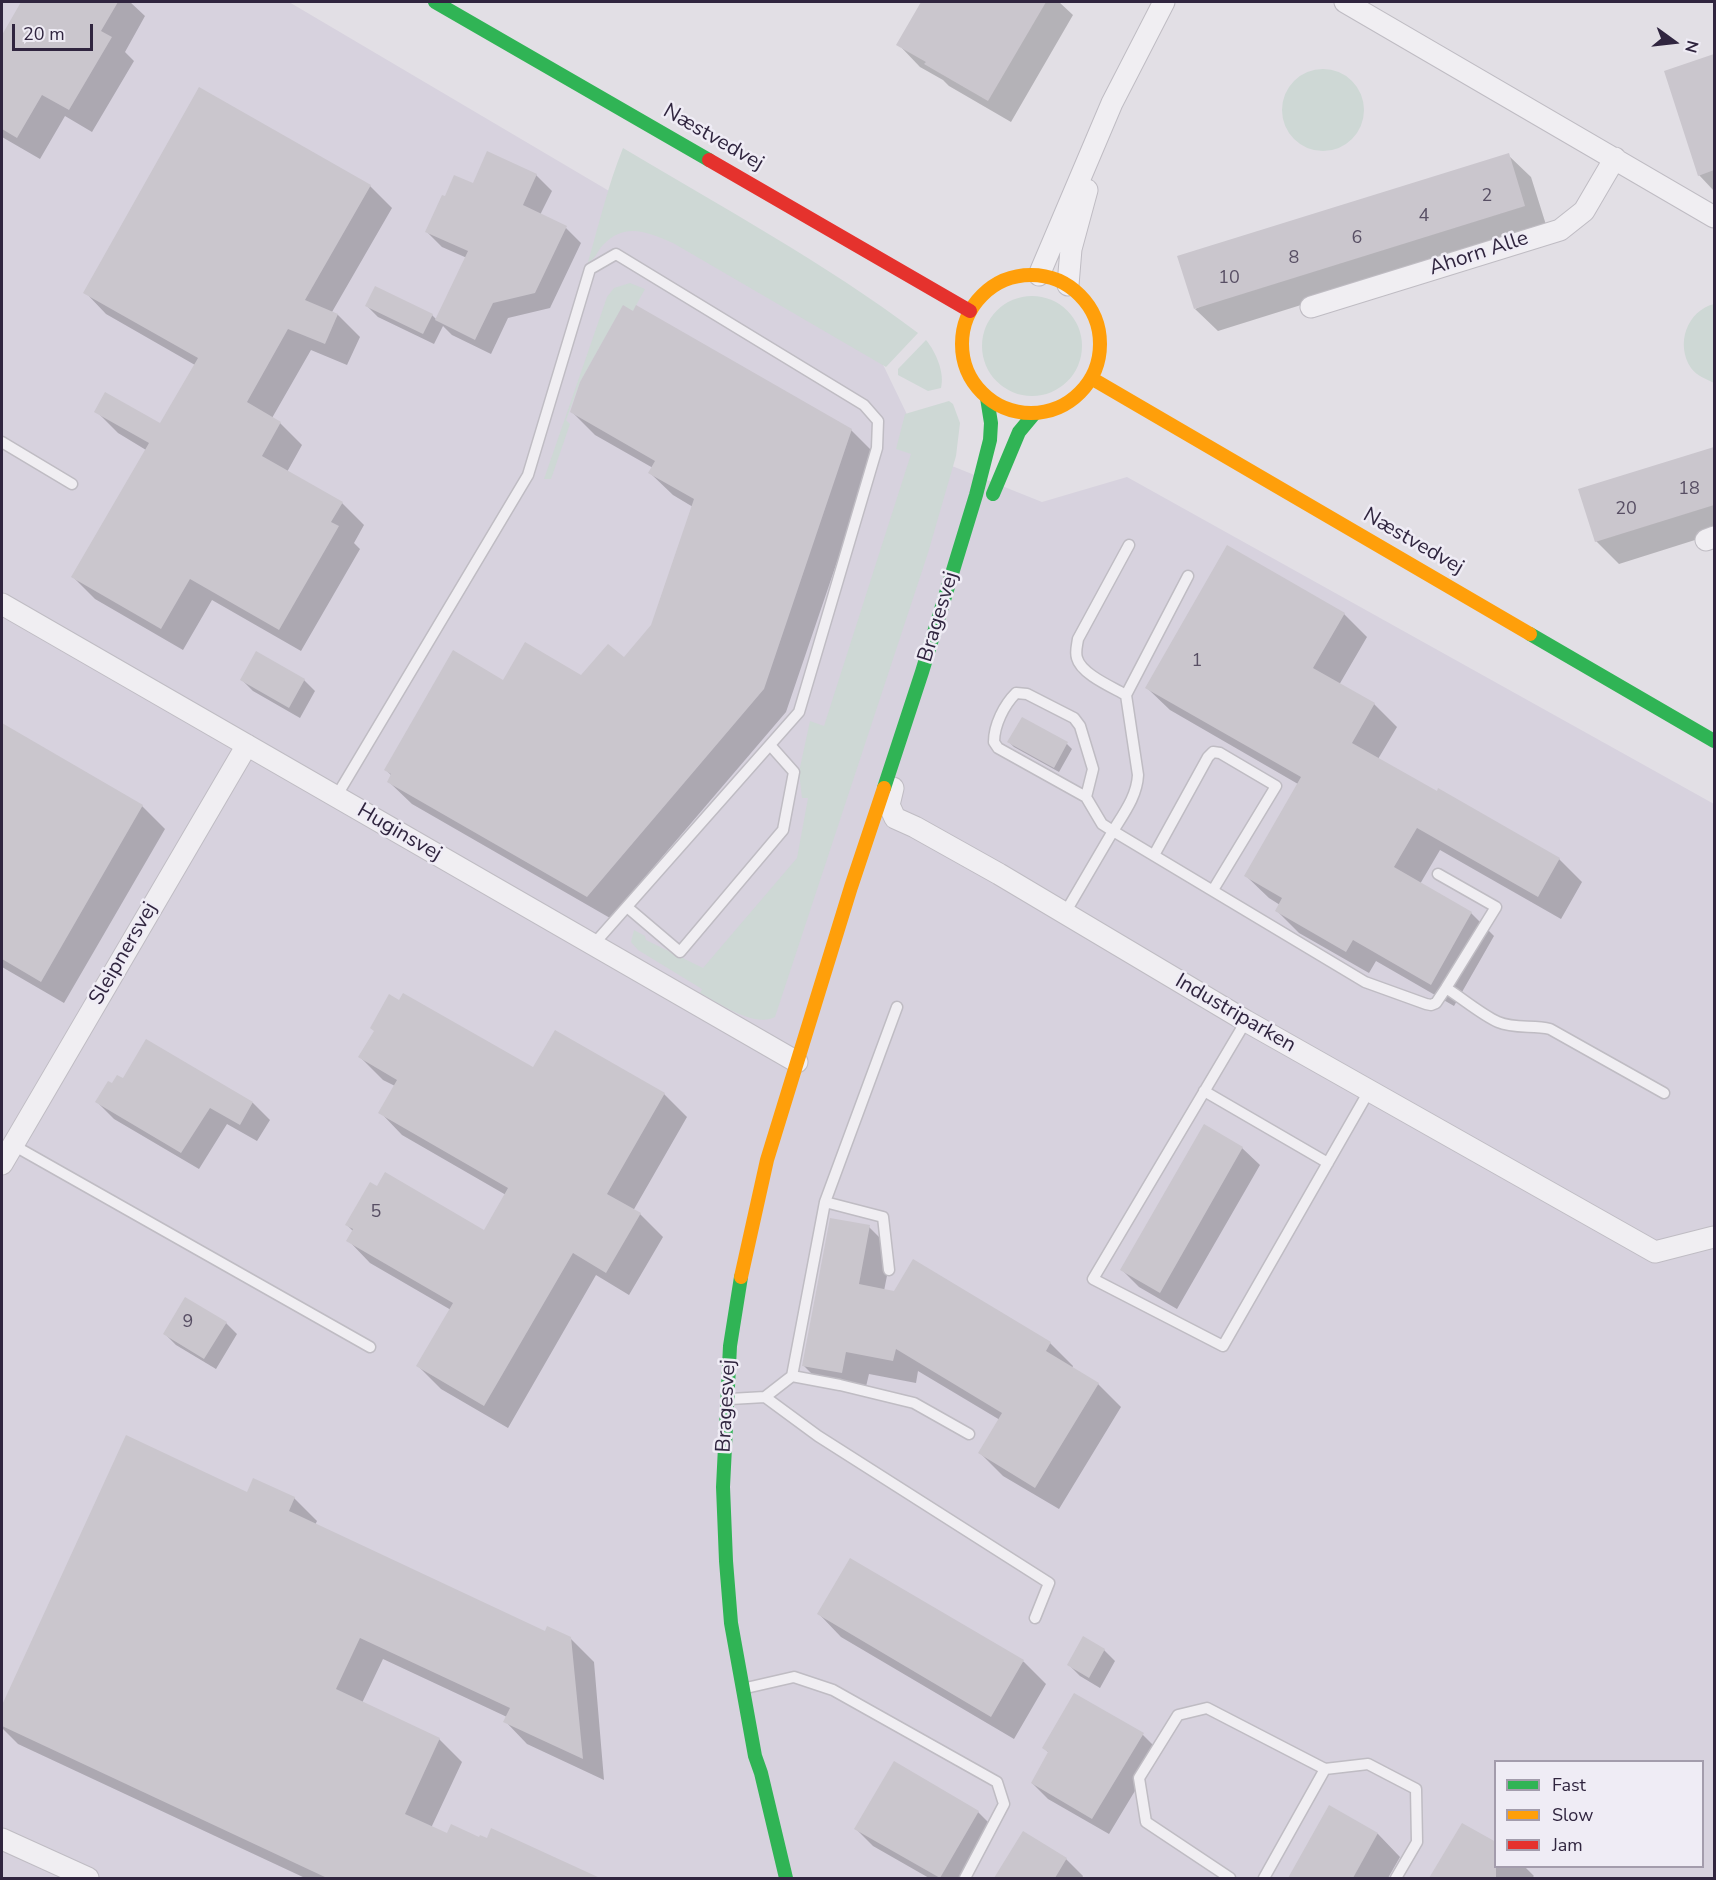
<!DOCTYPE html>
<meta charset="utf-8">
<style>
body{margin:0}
#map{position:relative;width:1716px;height:1880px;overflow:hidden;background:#e2dfe5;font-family:"Nunito Sans",sans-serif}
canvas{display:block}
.frame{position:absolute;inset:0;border:3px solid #30253f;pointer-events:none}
.legend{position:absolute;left:1494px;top:1760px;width:210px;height:108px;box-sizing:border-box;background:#efecf5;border:2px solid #a39cac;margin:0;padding:8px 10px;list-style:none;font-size:18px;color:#30253f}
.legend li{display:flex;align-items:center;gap:12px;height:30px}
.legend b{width:30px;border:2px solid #a39cac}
.north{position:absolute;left:1644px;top:12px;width:60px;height:60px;-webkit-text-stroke:4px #efecf5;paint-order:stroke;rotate:105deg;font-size:16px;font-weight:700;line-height:24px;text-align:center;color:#30253f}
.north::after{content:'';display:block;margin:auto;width:21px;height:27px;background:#30253f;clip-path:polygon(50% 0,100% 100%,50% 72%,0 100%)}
.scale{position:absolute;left:12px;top:24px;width:81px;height:27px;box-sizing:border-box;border:3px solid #30253f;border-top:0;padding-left:8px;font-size:18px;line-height:21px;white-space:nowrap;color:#30253f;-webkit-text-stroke:4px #efecf5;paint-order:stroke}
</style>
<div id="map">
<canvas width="1716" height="1880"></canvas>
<div class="frame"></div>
<ul class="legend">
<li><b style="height:8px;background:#30b455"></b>Fast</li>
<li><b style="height:8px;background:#ff9f0a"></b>Slow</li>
<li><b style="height:8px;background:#e5322d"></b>Jam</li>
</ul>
<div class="north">N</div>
<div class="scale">20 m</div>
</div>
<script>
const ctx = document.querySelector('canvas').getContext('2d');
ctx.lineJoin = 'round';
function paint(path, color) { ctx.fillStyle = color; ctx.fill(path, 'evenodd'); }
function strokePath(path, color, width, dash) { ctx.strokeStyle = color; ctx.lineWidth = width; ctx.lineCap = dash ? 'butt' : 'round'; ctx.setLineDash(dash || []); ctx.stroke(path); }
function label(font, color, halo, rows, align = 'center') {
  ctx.font = font + ' "Nunito Sans",sans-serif'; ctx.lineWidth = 5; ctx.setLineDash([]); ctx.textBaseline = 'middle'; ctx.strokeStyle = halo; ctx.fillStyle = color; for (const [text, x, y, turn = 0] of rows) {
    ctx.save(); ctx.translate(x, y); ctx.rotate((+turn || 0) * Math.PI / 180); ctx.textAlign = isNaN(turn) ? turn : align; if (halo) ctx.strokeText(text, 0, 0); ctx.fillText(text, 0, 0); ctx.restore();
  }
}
const built = new Path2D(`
 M 2,2 L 289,2 L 875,348 L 927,456 L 1042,502 L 1127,477 L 1714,804 L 1714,1878 L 2,1878 ZM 1496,1762 L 1702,1762 L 1702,1866 L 1496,1866 Z`);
const green = new Path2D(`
 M1282 110a41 41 0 1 1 82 0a41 41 0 1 1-82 0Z
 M 623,148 C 722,207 825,263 918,333 L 886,367 L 673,243 C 647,232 625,222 603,245 C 597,251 596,259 588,262 C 599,224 608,185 623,148 Z
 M 630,283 L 645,289 L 633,311 L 623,306 L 580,382 L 566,420 L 570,424 L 551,479 L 544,479 L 607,297 L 614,288 Z
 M982 346a50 50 0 1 1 100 0a50 50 0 1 1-100 0Z
 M 1714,304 L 1714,383 C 1706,379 1697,376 1691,368 C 1675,344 1687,311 1714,304 Z
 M 926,340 C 936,352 945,373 941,388 L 928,391 L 898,375 L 898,369 Z
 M 949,401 L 953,404 L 960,423 L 956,456 L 928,553 L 775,1017 C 754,1028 719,1003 700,993 L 702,989 L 638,950 L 631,942 L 634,930 L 645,936 L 646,940 L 703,968 L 797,858 L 808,798 L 802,798 L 799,772 L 810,721 L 824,726 L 911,454 L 896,449 L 905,414 Z`);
const shadow = new Path2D(`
 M 23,2 L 130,2 L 145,16 L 125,52 L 134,61 L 92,132 L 65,116 L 40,159 L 2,137 L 2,38 Z
 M 922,2 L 1059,2 L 1073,15 L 1011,122 L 949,86 L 943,80 L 920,67 L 898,44 Z
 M 1714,56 L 1714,191 L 1699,175 L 1666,72 Z
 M 488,153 L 536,175 L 552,191 L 540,215 L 566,228 L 581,243 L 550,308 L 508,318 L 491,354 L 452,335 L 443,326 L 434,344 L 378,317 L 367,306 L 432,315 L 437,320 L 467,258 L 442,247 L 427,232 L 446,198 L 473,185 Z
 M 1508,155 L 1531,177 L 1547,228 L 1218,331 L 1195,309 Z
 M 370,186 L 392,208 L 332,312 L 338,315 L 360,337 L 347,365 L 311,350 L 272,418 L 280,423 L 302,445 L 287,472 L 342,503 L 364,525 L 354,543 L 360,549 L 301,651 L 212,600 L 183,650 L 95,599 L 73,577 L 146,450 L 118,433 L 96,411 L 161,425 L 195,365 L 106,314 L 85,292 Z
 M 572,412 L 851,430 L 874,453 L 786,712 L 610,918 L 412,804 L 389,782 L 392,776 L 386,770 L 504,682 L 582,677 L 624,660 L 653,626 L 693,507 L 673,495 L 650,473 L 653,468 L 595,435 Z
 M 1714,448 L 1714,534 L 1619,564 L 1596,541 L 1580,490 Z
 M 1344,614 L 1367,637 L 1339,685 L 1374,704 L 1397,727 L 1378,759 L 1437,793 L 1439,790 L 1559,859 L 1582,882 L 1561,919 L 1440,850 L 1420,884 L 1471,913 L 1494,936 L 1454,1006 L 1376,961 L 1369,973 L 1299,933 L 1276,910 L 1280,905 L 1269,898 L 1246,876 L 1298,784 L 1170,710 L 1147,688 Z
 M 242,680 L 304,680 L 315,691 L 300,718 L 253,691 Z
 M 2,725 L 142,806 L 165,829 L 64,1003 L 2,967 Z
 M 1009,742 L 1067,744 L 1072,749 L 1059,772 L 1014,747 Z
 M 556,1032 L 664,1094 L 687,1117 L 633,1211 L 640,1214 L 663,1237 L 629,1295 L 596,1275 L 508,1428 L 441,1389 L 418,1366 L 451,1310 L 370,1263 L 348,1240 L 353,1231 L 347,1225 L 485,1232 L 506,1195 L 402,1135 L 380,1112 L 395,1086 L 383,1080 L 360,1057 L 533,1069 Z
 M 146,1041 L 253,1103 L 270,1120 L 257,1141 L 227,1124 L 199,1169 L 114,1119 L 97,1102 L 112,1085 L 123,1080 Z
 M 1242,1148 L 1260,1165 L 1177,1309 L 1139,1287 L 1122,1270 Z
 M 869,1227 L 892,1250 L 884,1291 L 895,1293 L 914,1261 L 1050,1343 L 1073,1366 L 1072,1368 L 1098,1384 L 1121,1407 L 1059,1509 L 1003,1476 L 980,1453 L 1000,1420 L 918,1371 L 916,1383 L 869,1374 L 864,1395 L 826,1388 L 803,1365 Z
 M 226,1323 L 237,1334 L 216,1369 L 176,1345 L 165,1334 Z
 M 127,1437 L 247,1494 L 294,1498 L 317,1521 L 315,1525 L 546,1633 L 571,1639 L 594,1662 L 604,1780 L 527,1744 L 505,1721 L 507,1717 L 383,1659 L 362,1703 L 439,1739 L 462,1762 L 431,1828 L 447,1835 L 487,1840 L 576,1869 L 586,1878 L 305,1878 L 18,1744 L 2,1728 L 2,1708 Z
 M 851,1560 L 1024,1662 L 1046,1684 L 1014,1739 L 841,1637 L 819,1614 Z
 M 1104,1650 L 1115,1661 L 1100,1688 L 1080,1676 L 1069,1665 Z
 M 1074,1695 L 1143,1735 L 1159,1751 L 1109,1834 L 1048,1799 L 1032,1783 L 1049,1753 L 1044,1748 Z
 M 1330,1807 L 1378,1834 L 1400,1857 L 1388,1878 L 1290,1878 Z
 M 978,1812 L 995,1829 L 967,1878 L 929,1878 L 873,1846 L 856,1829 Z
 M 1462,1825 L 1496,1866 L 1524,1866 L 1534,1876 L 1532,1878 L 1431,1878 Z
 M 1023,1833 L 1066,1859 L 1083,1876 L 1082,1878 L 996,1878 Z`);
const building = new Path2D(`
 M 21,2 L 118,2 L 101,31 L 112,37 L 69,110 L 42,95 L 17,138 L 2,129 L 2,35 Z
 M 921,2 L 1046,2 L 988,101 L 924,64 L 926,62 L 896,45 Z
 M 1714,54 L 1714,170 L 1698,176 L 1664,71 Z
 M 199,87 L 371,185 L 305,300 L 338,314 L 325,344 L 288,329 L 247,402 L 281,422 L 262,456 L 343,502 L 331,522 L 339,526 L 279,630 L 190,579 L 161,629 L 71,577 L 149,443 L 94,412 L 105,392 L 160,423 L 198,358 L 83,293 Z
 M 487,151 L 537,174 L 523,205 L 567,226 L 535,293 L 493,303 L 475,340 L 435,320 L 468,251 L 425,232 L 442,195 L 445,196 L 454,175 L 473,183 Z
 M 1509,153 L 1525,206 L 1194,309 L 1177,256 Z
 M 375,286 L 433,314 L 423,334 L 365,306 Z
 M 623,305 L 633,311 L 636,305 L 852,429 L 764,689 L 587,897 L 387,782 L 391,774 L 384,770 L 453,650 L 503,680 L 525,642 L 581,675 L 608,644 L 624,657 L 651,625 L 694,499 L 648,473 L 655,461 L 570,412 L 580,382 Z
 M 1714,447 L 1714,505 L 1595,542 L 1578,489 Z
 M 1227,545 L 1345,613 L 1313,668 L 1375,703 L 1352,743 L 1437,791 L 1438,788 L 1560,858 L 1538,897 L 1417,828 L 1394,867 L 1472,912 L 1431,985 L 1353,940 L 1346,952 L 1275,911 L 1282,898 L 1244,876 L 1301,777 L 1145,688 Z
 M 256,651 L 305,679 L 289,708 L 240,680 Z
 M 1022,717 L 1068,742 L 1054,768 L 1007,742 Z
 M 2,723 L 143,805 L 41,982 L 2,959 Z
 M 403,993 L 533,1067 L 555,1030 L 665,1093 L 607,1194 L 641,1213 L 606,1273 L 573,1253 L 484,1406 L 416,1366 L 453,1303 L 346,1241 L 353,1229 L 345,1225 L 370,1182 L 377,1186 L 385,1172 L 484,1230 L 508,1188 L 378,1113 L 397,1080 L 358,1057 L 374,1031 L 370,1028 L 389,994 L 399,1000 Z
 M 146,1039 L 253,1102 L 240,1125 L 210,1108 L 181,1153 L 95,1102 L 108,1081 L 112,1083 L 117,1075 L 123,1078 Z
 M 1204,1124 L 1243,1147 L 1160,1293 L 1120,1270 Z
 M 830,1218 L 870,1225 L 859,1284 L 894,1291 L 913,1259 L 1051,1342 L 1046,1351 L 1099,1383 L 1035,1488 L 978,1453 L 1002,1413 L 896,1349 L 893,1361 L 846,1352 L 842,1373 L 802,1366 Z
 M 185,1297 L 227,1322 L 204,1359 L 163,1334 Z
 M 126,1435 L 247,1492 L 253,1478 L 295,1497 L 289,1511 L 545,1631 L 547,1626 L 571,1637 L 583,1759 L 503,1722 L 510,1708 L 360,1638 L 336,1689 L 440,1738 L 405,1814 L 447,1833 L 451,1824 L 479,1837 L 480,1835 L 487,1838 L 491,1828 L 600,1878 L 327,1878 L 2,1726 L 2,1705 Z
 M 850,1558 L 1024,1660 L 991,1717 L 817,1614 Z
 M 1083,1636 L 1105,1649 L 1089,1678 L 1067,1665 Z
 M 1074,1693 L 1144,1733 L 1092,1819 L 1031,1783 L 1048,1752 L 1042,1748 Z
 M 894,1761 L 979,1811 L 940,1878 L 854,1829 Z
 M 1329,1805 L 1378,1833 L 1353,1878 L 1288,1878 Z
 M 1462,1823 L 1496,1842 L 1496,1878 L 1429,1878 Z
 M 1023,1831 L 1067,1858 L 1055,1878 L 994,1878 Z`);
const lane = new Path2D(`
 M 2,442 L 72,484
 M 1188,576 L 1126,695 L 1138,775 C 1137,796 1124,813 1113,831 L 1365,982 L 1426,1004 L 1431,1005 L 1436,1003 L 1446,988 L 1496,907 L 1438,874
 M 1126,695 C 1112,687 1081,674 1077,658 C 1075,652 1077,646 1078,639 L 1129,545
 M 336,797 L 528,475 L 590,269 L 616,254 L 864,405 L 878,421 L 877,448 L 799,712 L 593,945
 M 1154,855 L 1208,757 L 1213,752 L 1220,753 L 1276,786 L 1213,890
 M 627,907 L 680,952 L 783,830 L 794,772 L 770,745
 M 1065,913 L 1113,831 L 1102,824 L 1086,797 L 1093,769 L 1080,726 L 1074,718 L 1027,694 L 1016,693 C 1004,705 994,725 994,742 L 998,748 L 1086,797
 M 1446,988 C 1462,998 1482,1015 1498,1022 C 1514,1029 1533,1025 1550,1029 L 1664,1093
 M 1246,1021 L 1093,1279 L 1223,1346 L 1369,1091
 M 1204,1091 L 1328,1163
 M 13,1145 L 370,1347
 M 825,1202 L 883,1217 L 889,1270
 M 792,1376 L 825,1202 L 897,1007
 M 765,1397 L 818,1436 L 1049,1583 L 1035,1618
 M 730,1399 L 765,1397 L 792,1376 L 840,1385 L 914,1403 L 969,1434
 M 746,1688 L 794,1677 L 833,1690 L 997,1782 L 1004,1804 L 965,1878
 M 1230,1878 L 1146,1822 L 1139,1778 L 1178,1715 L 1207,1708 L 1325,1769
 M 1264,1878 L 1325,1769 L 1368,1764 L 1416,1789 L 1417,1842 L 1396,1878`);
const street = new Path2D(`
 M 1345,2 L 1714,217
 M 1039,275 L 1112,103 L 1164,2
 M 1068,285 L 1071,249 L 1087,190
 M 1311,307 L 1560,230 L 1584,211 L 1615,158
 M 1706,540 L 1714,537
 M 2,604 L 797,1062
 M 893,788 L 889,805 L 895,818 L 915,827 L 999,874 L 1246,1021 L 1655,1252 L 1714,1237
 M 2,1164 L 247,745
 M 2,1839 L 88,1878`);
const fast = new Path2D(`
 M 435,2 L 709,160
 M 993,494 L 1019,432 L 1034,414
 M 1530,634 L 1714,741
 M 884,788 L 922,672 L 976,495 L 990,440 L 991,423 L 987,398
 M 741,1277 L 730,1346 L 723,1487 L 726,1561 L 731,1623 L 755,1756 L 761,1773 L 786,1878`);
const slow = new Path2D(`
 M962 344a69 69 0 1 1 138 0a69 69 0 1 1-138 0Z
 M 1091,378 L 1530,634
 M 741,1277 L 767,1160 L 851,887 L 884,788`);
const jam = new Path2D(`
 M 709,160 L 970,311`);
const numberNames = [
 ["2",1487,197],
 ["4",1424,217],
 ["6",1357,239],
 ["8",1294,259],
 ["10",1229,279],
 ["18",1689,490],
 ["20",1626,510],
 ["1",1197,662],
 ["5",376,1213],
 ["9",188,1323]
];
const streetNames = [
 ["Næstvedvej",713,138,30],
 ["Ahorn Alle",1479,254,-18],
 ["Næstvedvej",1413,542,30],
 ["Bragesvej",939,617,-73],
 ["Huginsvej",399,833,30],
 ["Sleipnersvej",124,954,-60],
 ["Industriparken",1235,1014,30],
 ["Bragesvej",727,1406,-87]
];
paint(built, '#d7d2de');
paint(green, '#ced8d5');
paint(shadow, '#0003');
paint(building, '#cac6cd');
strokePath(lane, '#bfbcc3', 13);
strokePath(street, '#bfbcc3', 23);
strokePath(lane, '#f0eef2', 10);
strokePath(street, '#f0eef2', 21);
strokePath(fast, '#30b455', 14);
strokePath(slow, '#ff9f0a', 14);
strokePath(jam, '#e5322d', 14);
label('18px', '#584f64', null, numberNames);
label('21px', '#30253f', '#efecf5', streetNames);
</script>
